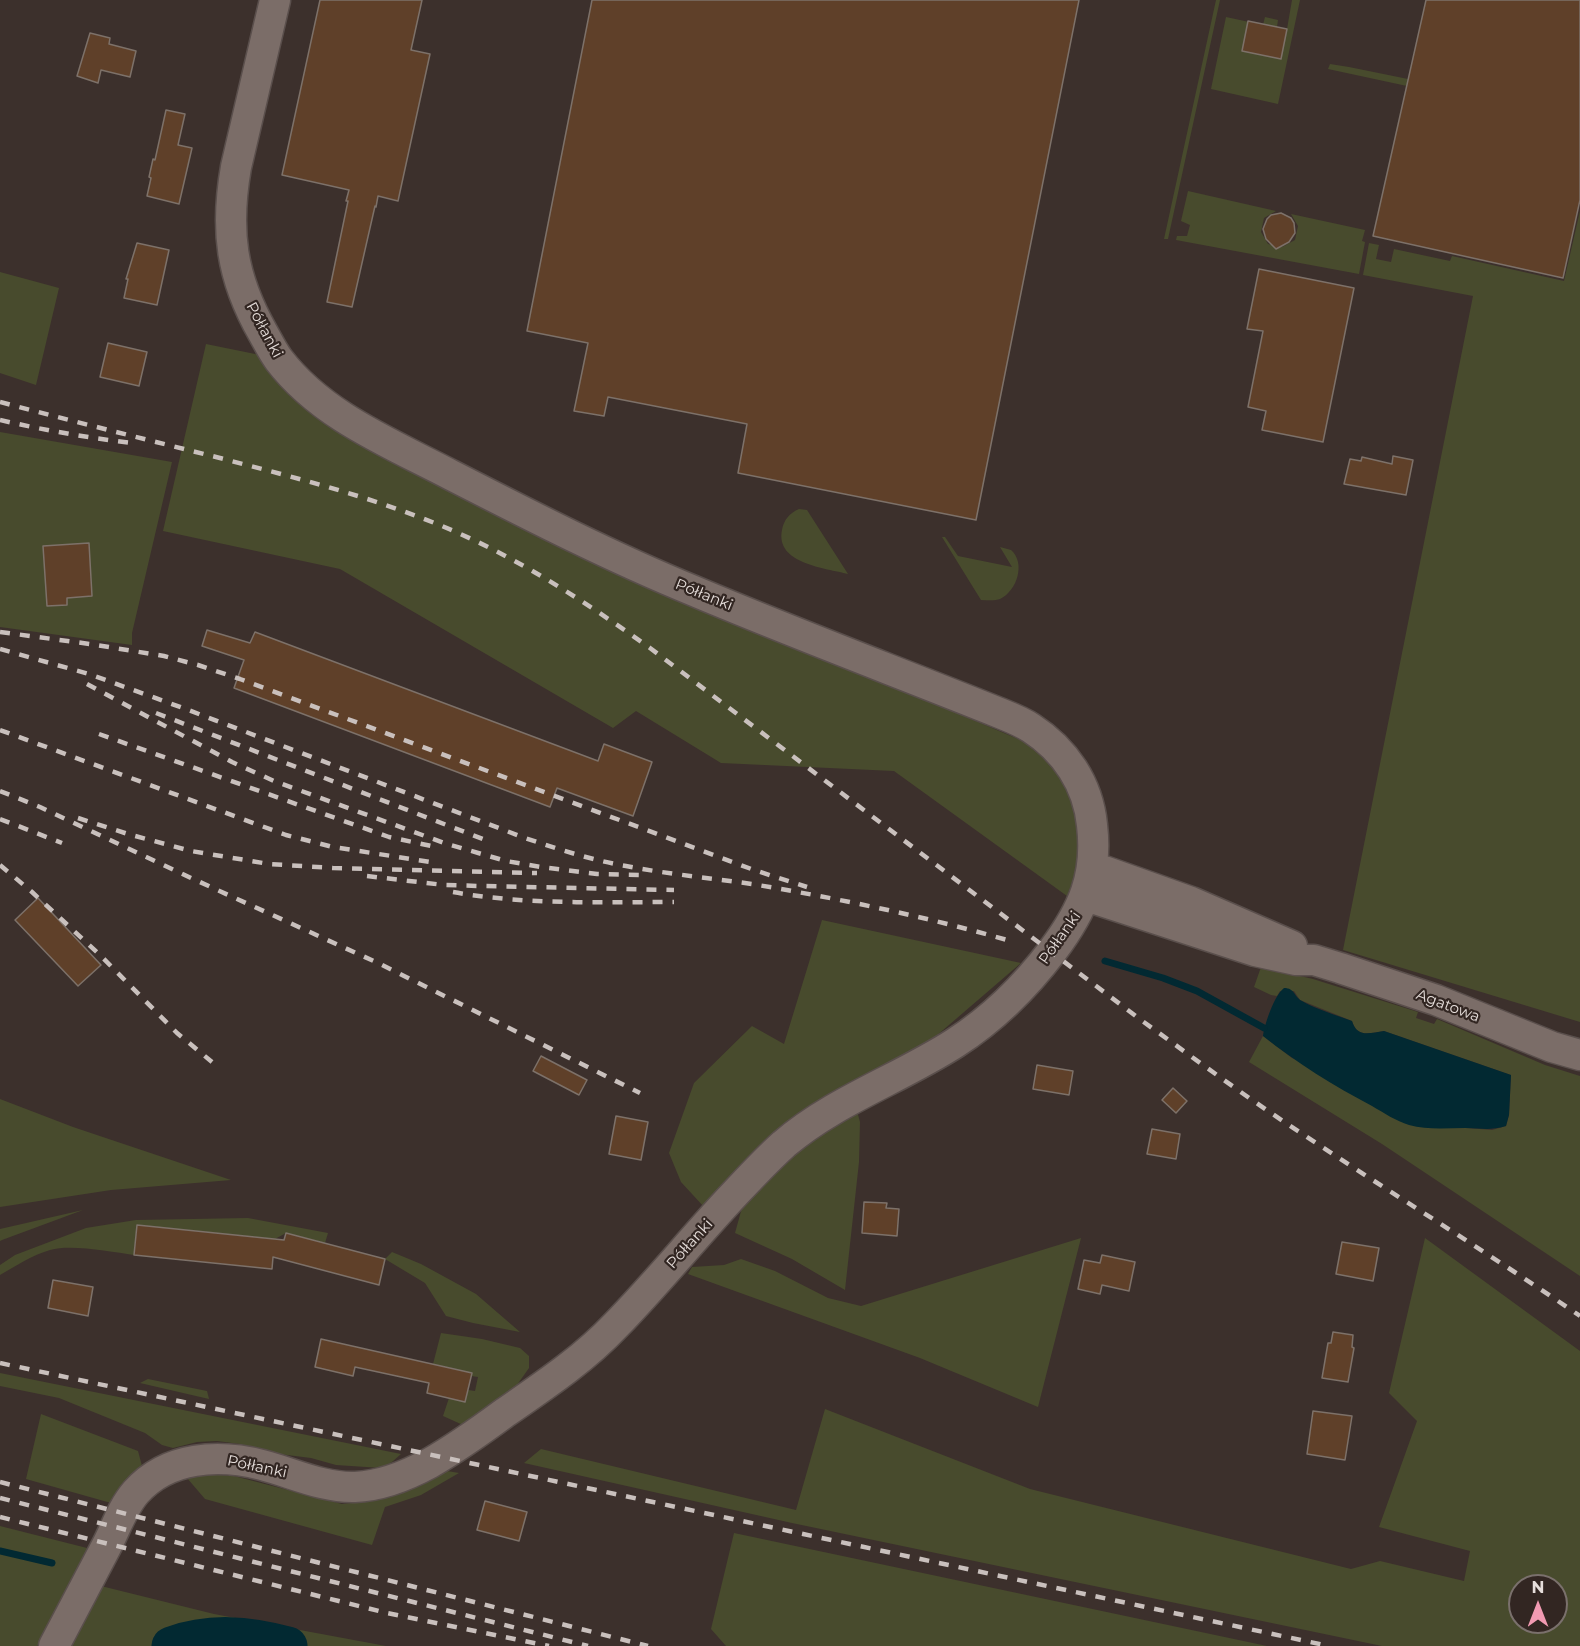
<!DOCTYPE html>
<meta charset="utf-8">
<style>
body{margin:0}
#map{position:relative;width:1580px;height:1646px;overflow:hidden;background:#3c302c;font-family:Montserrat,sans-serif}
canvas{display:block}
.north{position:absolute;left:1508px;top:1574px;width:60px;height:60px;box-sizing:border-box;background:#322622;border:2px solid #7a706c;border-radius:50%;rotate:0deg;font-size:16px;font-weight:700;line-height:24px;text-align:center;color:#e6dedb}
.north::after{content:'';display:block;margin:auto;width:21px;height:27px;background:#f19ab2;clip-path:polygon(50% 0,100% 100%,50% 72%,0 100%)}
</style>
<div id="map">
<canvas width="1580" height="1646"></canvas>
<div class="north">N</div>
</div>
<script>
const ctx = document.querySelector('canvas').getContext('2d');
ctx.lineJoin = 'round';
function paint(path, color) { ctx.fillStyle = color; ctx.fill(path, 'evenodd'); }
function strokePath(path, color, width, dash) { ctx.strokeStyle = color; ctx.lineWidth = width; ctx.lineCap = dash ? 'butt' : 'round'; ctx.setLineDash(dash || []); ctx.stroke(path); }
function label(font, color, halo, rows, align = 'center') {
  ctx.font = font + ' Montserrat,sans-serif'; ctx.lineWidth = 4.5; ctx.setLineDash([]); ctx.textBaseline = 'middle'; ctx.strokeStyle = halo; ctx.fillStyle = color; for (const [text, x, y, turn = 0] of rows) {
    ctx.save(); ctx.translate(x, y); ctx.rotate((+turn || 0) * Math.PI / 180); ctx.textAlign = isNaN(turn) ? turn : align; if (halo) ctx.strokeText(text, 0, 0); ctx.fillText(text, 0, 0); ctx.restore();
  }
}
const green = new Path2D(`
 M 1216,0 L 1220,0 L 1168,239 L 1164,239 Z
 M 1292,0 L 1300,0 L 1278,104 L 1211,89 L 1226,17 L 1263,25 L 1265,17 L 1278,20 L 1277,27 L 1287,29 Z
 M 1330,64 L 1349,67 L 1408,79 L 1407,86 L 1328,69 Z
 M 1188,191 L 1276,211 L 1264,218 L 1261,232 L 1268,244 L 1282,247 L 1295,240 L 1298,226 L 1291,214 L 1365,230 L 1362,241 L 1365,242 L 1359,274 L 1176,240 L 1177,236 L 1187,236 L 1190,225 L 1181,221 Z
 M 1580,211 L 1580,1022 L 1343,950 L 1473,296 L 1363,275 L 1369,243 L 1379,245 L 1376,259 L 1391,262 L 1394,249 L 1450,261 L 1452,256 L 1564,281 Z
 M 0,272 L 59,288 L 36,385 L 0,373 Z
 M 206,344 L 260,355 L 694,602 L 1030,744 C 1037,750 1045,756 1051,763 C 1074,789 1084,836 1077,869 C 1075,878 1070,887 1067,896 L 894,771 L 721,763 L 636,711 L 613,728 L 340,569 L 163,531 Z
 M 0,432 L 172,462 L 132,633 L 132,645 L 0,627 Z
 M 799,509 L 807,510 L 848,574 C 826,568 775,564 782,530 C 784,519 790,513 799,509 Z
 M 942,537 L 945,537 L 958,556 L 1012,567 L 1000,547 L 1011,550 C 1026,563 1017,591 1000,599 C 995,601 987,600 981,600 Z
 M 822,920 L 1021,963 L 935,1037 L 818,1107 L 704,1207 L 681,1182 L 669,1153 L 694,1083 L 752,1026 L 784,1044 Z
 M 1261,967 L 1313,979 L 1418,1012 L 1416,1018 L 1434,1024 L 1437,1019 L 1545,1065 L 1580,1076 L 1580,1276 L 1382,1144 L 1249,1062 L 1263,1036 L 1292,1058 L 1467,1128 L 1492,1130 L 1506,1126 L 1509,1115 L 1511,1075 L 1384,1031 C 1370,1033 1357,1038 1352,1021 L 1300,1000 L 1294,991 L 1280,991 L 1277,996 L 1271,995 L 1254,987 Z
 M 0,1099 L 73,1127 L 231,1180 L 111,1190 L 0,1207 Z
 M 857,1111 L 860,1122 L 859,1162 L 845,1290 L 792,1259 L 735,1233 L 743,1204 L 796,1148 Z
 M 83,1210 L 2,1240 L 0,1241 L 0,1229 Z
 M 248,1218 L 328,1233 L 325,1243 L 286,1233 L 275,1239 L 137,1225 L 134,1255 C 111,1252 72,1244 50,1250 C 32,1255 16,1266 0,1275 L 0,1265 L 15,1255 L 86,1228 L 136,1220 Z
 M 1081,1238 L 1038,1407 L 920,1358 L 688,1274 L 692,1267 L 724,1265 L 741,1259 L 775,1271 L 828,1298 L 861,1306 Z
 M 1425,1238 L 1580,1351 L 1580,1646 L 1382,1646 L 792,1523 L 524,1463 L 541,1449 L 796,1510 L 825,1409 L 1030,1489 L 1351,1569 L 1380,1561 L 1464,1581 L 1470,1551 L 1379,1527 L 1417,1421 L 1389,1393 ZM 1520,1586 L 1556,1586 L 1556,1622 L 1520,1622 Z
 M 392,1252 L 421,1264 L 476,1294 L 520,1332 L 473,1323 L 446,1316 L 425,1283 L 385,1259 Z
 M 441,1333 L 482,1339 L 520,1348 L 529,1356 L 529,1368 L 517,1385 L 463,1425 L 443,1416 L 449,1398 L 465,1401 L 468,1390 L 475,1391 L 478,1377 L 471,1376 L 471,1373 L 433,1364 Z
 M 0,1373 L 401,1454 L 392,1462 L 381,1468 L 336,1465 L 311,1458 L 279,1454 L 240,1444 L 217,1441 L 197,1442 L 173,1448 L 162,1445 L 145,1433 L 59,1398 L 0,1386 Z
 M 148,1379 L 207,1391 L 209,1399 L 140,1383 Z
 M 41,1414 L 138,1451 L 142,1466 L 111,1503 L 26,1479 Z
 M 447,1471 L 459,1473 L 421,1495 L 385,1507 L 372,1545 L 205,1499 L 187,1478 L 207,1474 L 234,1476 L 342,1504 L 371,1501 L 420,1486 Z
 M 0,1526 L 87,1548 L 80,1571 L 37,1646 L 0,1646 Z
 M 734,1533 L 1267,1646 L 726,1646 L 711,1629 Z
 M 101,1586 L 214,1614 L 386,1646 L 68,1646 Z`);
const water = new Path2D(`
 M 1284,988 C 1295,988 1294,997 1302,1001 C 1316,1009 1336,1015 1352,1021 C 1357,1038 1370,1033 1384,1031 L 1511,1075 L 1509,1115 L 1506,1126 C 1489,1131 1481,1128 1465,1128 C 1446,1128 1427,1130 1409,1125 C 1396,1121 1384,1113 1372,1106 C 1334,1086 1297,1063 1263,1036 C 1265,1023 1274,996 1284,988 Z`);
const stream = new Path2D(`
 M 1105,961 L 1163,978 L 1197,991 L 1264,1028
 M 0,1551 L 52,1563`);
const river = new Path2D(`
 M 171,1646 C 210,1632 247,1635 288,1646`);
const building = new Path2D(`
 M 320,0 L 422,0 L 411,50 L 430,54 L 398,201 L 378,196 L 376,207 L 375,206 L 352,307 L 327,302 L 348,201 L 346,201 L 349,190 L 282,175 Z
 M 592,0 L 1079,0 L 976,520 L 738,473 L 747,424 L 608,397 L 604,416 L 574,411 L 588,343 L 527,331 Z
 M 1426,0 L 1580,0 L 1580,200 L 1563,278 L 1373,236 Z
 M 1248,21 L 1287,29 L 1281,59 L 1242,51 Z
 M 90,33 L 110,38 L 109,44 L 136,51 L 130,77 L 101,70 L 98,83 L 77,76 Z
 M 166,110 L 185,114 L 178,145 L 192,148 L 179,204 L 147,196 L 151,178 L 149,177 L 153,159 L 155,160 Z
 M 1281,213 L 1291,218 L 1294,223 L 1295,233 L 1289,242 L 1276,249 L 1266,239 L 1263,229 L 1267,219 L 1271,215 Z
 M 137,243 L 169,250 L 157,305 L 124,298 L 128,279 L 126,279 Z
 M 1259,269 L 1354,288 L 1323,442 L 1262,430 L 1266,411 L 1248,407 L 1263,331 L 1247,329 Z
 M 108,343 L 147,352 L 139,386 L 100,377 Z
 M 1393,456 L 1413,460 L 1406,495 L 1344,484 L 1350,459 L 1361,461 L 1362,457 L 1392,464 Z
 M 89,543 L 92,596 L 67,598 L 67,605 L 47,606 L 43,546 Z
 M 207,630 L 250,643 L 255,632 L 598,761 L 604,744 L 652,762 L 633,816 L 557,788 L 550,807 L 234,688 L 244,660 L 202,646 Z
 M 38,898 L 101,965 L 78,986 L 15,920 Z
 M 541,1056 L 587,1080 L 579,1095 L 533,1071 Z
 M 1037,1065 L 1073,1071 L 1069,1095 L 1033,1089 Z
 M 1173,1088 L 1187,1101 L 1176,1113 L 1162,1100 Z
 M 616,1116 L 648,1122 L 641,1160 L 609,1154 Z
 M 1152,1129 L 1180,1134 L 1176,1159 L 1147,1154 Z
 M 864,1202 L 887,1203 L 886,1208 L 899,1209 L 897,1236 L 862,1233 Z
 M 137,1225 L 284,1240 L 286,1233 L 385,1259 L 379,1285 L 273,1257 L 272,1269 L 134,1255 Z
 M 1342,1242 L 1379,1248 L 1373,1281 L 1336,1274 Z
 M 1102,1255 L 1135,1262 L 1129,1291 L 1102,1285 L 1100,1294 L 1078,1289 L 1084,1260 L 1100,1263 Z
 M 53,1280 L 93,1287 L 88,1316 L 48,1308 Z
 M 1333,1332 L 1353,1335 L 1352,1347 L 1354,1348 L 1348,1382 L 1322,1378 L 1328,1343 L 1331,1343 Z
 M 321,1339 L 472,1373 L 465,1402 L 427,1393 L 429,1383 L 355,1367 L 353,1376 L 315,1367 Z
 M 1313,1411 L 1352,1416 L 1345,1460 L 1307,1454 Z
 M 485,1501 L 527,1512 L 519,1541 L 477,1530 Z`);
const minor = new Path2D(`
 M 1092,868 L 1104,871 L 1191,902 L 1292,946
 M 1086,896 L 1255,951 L 1296,960 L 1314,960 L 1340,968 L 1436,1000 L 1552,1047 L 1580,1055
 M 54,1646 C 71,1613 89,1580 106,1547 C 116,1528 122,1508 136,1492 C 168,1456 219,1454 262,1465 C 293,1473 323,1488 355,1487 C 381,1486 408,1475 430,1463 C 456,1448 480,1431 503,1414 C 542,1387 583,1360 616,1325 C 655,1285 690,1242 728,1201 C 746,1182 764,1162 784,1144 C 834,1101 899,1079 955,1043 C 994,1018 1025,987 1053,950 C 1083,910 1098,876 1092,825 C 1088,784 1065,750 1031,728 C 1022,722 1012,718 1002,714 C 900,673 796,634 694,591 C 611,557 531,516 451,475 C 390,443 322,416 279,360 C 273,352 268,342 263,333 C 231,277 225,230 236,167 L 275,0`);
const rail = new Path2D(`
 M 0,402 C 72,421 144,439 216,457 C 293,477 369,496 442,526 C 517,557 584,601 650,648 L 1141,1020 C 1184,1051 1227,1083 1271,1113 C 1373,1182 1478,1246 1580,1316
 M 0,420 C 44,430 88,438 132,443
 M 0,632 L 90,644 L 164,656 L 198,665 L 240,679 L 754,870 L 807,887
 M 0,649 L 89,674 L 183,708 L 525,838 C 558,849 591,860 626,866 C 667,874 710,878 752,884 C 841,899 928,917 1014,942
 M 87,684 L 232,762 L 274,781 L 447,844 L 506,861 L 541,867 L 597,874 L 640,875
 M 156,713 L 488,841
 M 0,730 L 286,835 L 333,847 L 437,863
 M 99,734 L 389,837 L 436,847
 M 0,791 L 40,807 L 191,878 L 378,963 L 640,1093
 M 78,818 L 128,834 L 191,851 L 269,864 L 333,868 L 537,873
 M 0,819 L 62,843
 M 0,865 L 32,892 L 101,956 L 177,1033 L 212,1062
 M 367,876 L 444,885 L 481,886 L 674,890
 M 453,892 C 525,905 601,902 674,902
 M 0,1363 L 1329,1646
 M 0,1482 L 648,1646
 M 0,1498 L 588,1646
 M 0,1517 L 387,1613 L 549,1646`);
const streetNames = [
 ["Półłanki",264,330,62],
 ["Półłanki",704,595,22],
 ["Półłanki",1060,938,-55],
 ["Agatowa",1448,1006,21],
 ["Półłanki",690,1244,-48],
 ["Półłanki",257,1467,12]
];
paint(green, '#484b2d');
paint(water, '#022932');
strokePath(stream, '#022932', 7);
strokePath(river, '#022932', 39);
paint(building, '#5f4029');
strokePath(building, '#7d7169', 1.5);
strokePath(minor, '#5a4f4c', 33);
strokePath(minor, '#7b6d68', 30);
strokePath(rail, '#c9c0bd', 4.5, [10, 10]);
label('15px', '#e6dedb', '#322622', streetNames);
</script>
